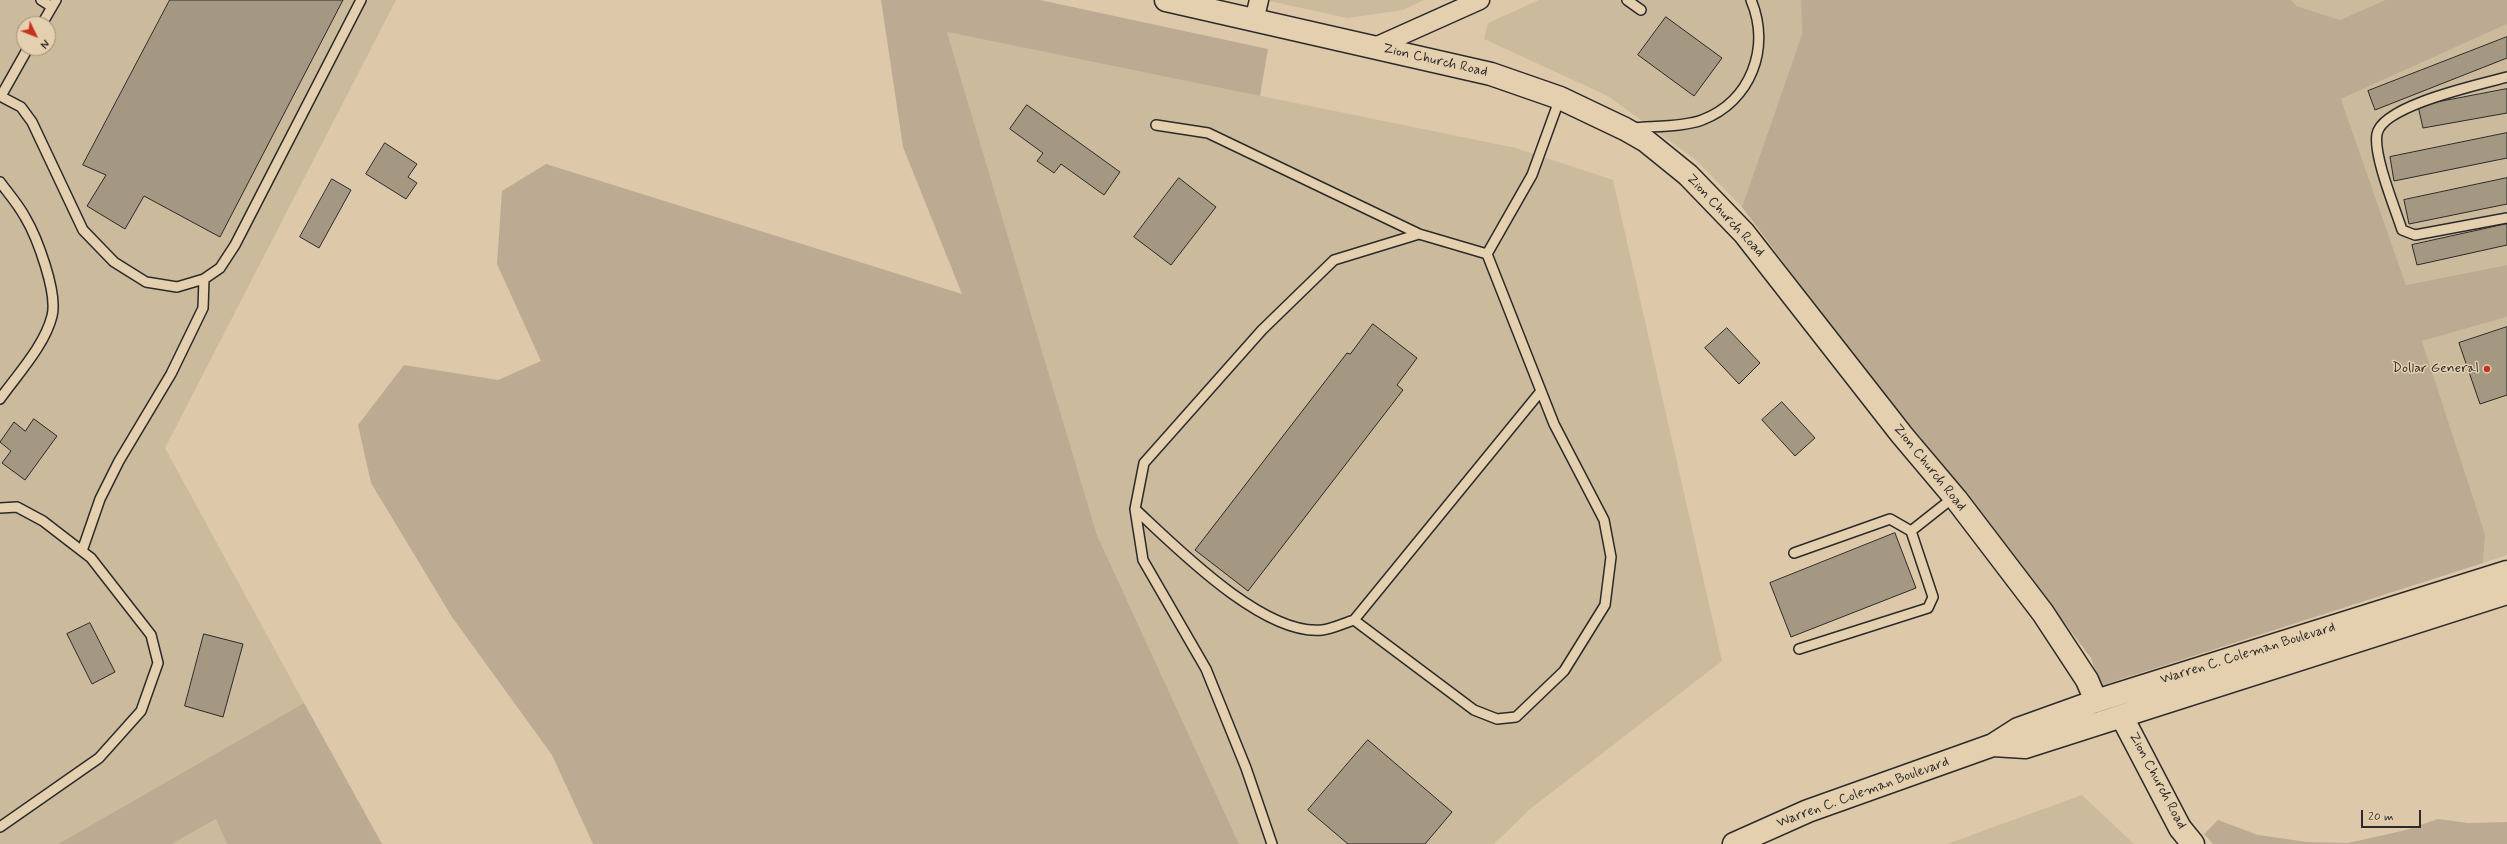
<!DOCTYPE html>
<style>
body{margin:0}
#map{position:relative;width:2507px;height:844px;overflow:hidden;background:#ddc8a9;font-family:Mynerve,sans-serif}
canvas{display:block}
.north{position:absolute;left:16px;top:16px;width:40px;height:40px;box-sizing:border-box;background:#e4cfae;border:1px solid #9a8d7a;border-radius:50%;rotate:133deg;font-size:11px;font-weight:700;line-height:16px;text-align:center;color:#2b2b2b}
.north::after{content:'';display:block;margin:auto;width:14px;height:18px;background:#c8321e;clip-path:polygon(50% 0,100% 100%,50% 72%,0 100%)}
.scale{position:absolute;left:2361px;top:810px;width:60px;height:18px;box-sizing:border-box;border:2px solid #2b2b2b;border-top:0;padding-left:5px;font-size:12px;line-height:14px;white-space:nowrap;color:#2b2b2b;-webkit-text-stroke:3px #e4cfae;paint-order:stroke}
</style>
<div id="map">
<canvas width="2507" height="844"></canvas>
<div class="north">N</div>
<div class="scale">20 m</div>
</div>
<script>
const ctx = document.querySelector('canvas').getContext('2d');
ctx.lineJoin = 'round';
function paint(path, color) { ctx.fillStyle = color; ctx.fill(path, 'evenodd'); }
function strokePath(path, color, width, dash) { ctx.strokeStyle = color; ctx.lineWidth = width; ctx.lineCap = dash ? 'butt' : 'round'; ctx.setLineDash(dash || []); ctx.stroke(path); }
function label(font, color, halo, rows, align = 'center') {
  ctx.font = font + ' Mynerve,sans-serif'; ctx.lineWidth = 3; ctx.setLineDash([]); ctx.textBaseline = 'middle'; ctx.strokeStyle = halo; ctx.fillStyle = color; for (const [text, x, y, turn = 0] of rows) {
    ctx.save(); ctx.translate(x, y); ctx.rotate((+turn || 0) * Math.PI / 180); ctx.textAlign = isNaN(turn) ? turn : align; if (halo) ctx.strokeText(text, 0, 0); ctx.fillText(text, 0, 0); ctx.restore();
  }
}
const built = new Path2D(`
 M 0,0 L 396,0 L 165,448 L 304,703 L 58,844 L 0,844 ZM 24,24 L 48,24 L 48,48 L 24,48 Z
 M 1265,0 L 1424,0 L 1403,10 L 1347,18 Z
 M 1539,0 L 1801,0 L 1802,34 L 1742,207 L 1697,161 L 1608,96 L 1484,39 L 1488,23 Z
 M 2291,0 L 2385,0 L 2340,20 L 2297,6 Z
 M 2507,24 L 2507,265 L 2406,285 L 2341,99 Z
 M 947,32 L 1516,148 L 1613,180 L 1722,661 L 1530,809 L 1494,844 L 1239,844 L 1097,535 Z
 M 2507,317 L 2507,555 L 2483,563 L 2485,534 L 2422,341 Z
 M 2082,795 L 2134,844 L 1947,844 Z
 M 216,819 L 228,844 L 172,844 Z`);
const green = new Path2D(`
 M 881,0 L 1040,0 L 1268,49 L 1260,96 L 947,32 L 1097,535 L 1239,844 L 593,844 L 552,755 L 452,617 L 371,483 L 358,425 L 404,365 L 498,380 L 541,361 L 497,264 L 502,191 L 546,164 L 962,294 L 903,147 Z
 M 1801,0 L 2291,0 L 2297,6 L 2340,20 L 2385,0 L 2507,0 L 2507,24 L 2341,99 L 2406,285 L 2507,265 L 2507,317 L 2422,341 L 2485,534 L 2483,563 L 2100,686 L 2091,658 L 1968,495 L 1852,354 L 1742,207 L 1802,34 Z
 M 304,703 L 382,844 L 227,844 L 216,819 L 172,844 L 58,844 Z
 M 2438,819 L 2468,823 L 2507,822 L 2507,844 L 2213,844 L 2204,834 L 2218,820 L 2258,835 L 2307,842 L 2348,843 L 2406,830 Z`);
const building = new Path2D(`
 M 170,0 L 343,0 L 220,237 L 144,196 L 125,229 L 87,206 L 106,175 L 83,165 Z
 M 1666,17 L 1722,58 L 1694,96 L 1638,55 Z
 M 2507,37 L 2507,58 L 2375,110 L 2368,91 Z
 M 2507,89 L 2507,113 L 2423,128 L 2418,106 Z
 M 1027,105 L 1120,172 L 1104,195 L 1061,164 L 1054,173 L 1037,161 L 1043,153 L 1010,129 Z
 M 2507,133 L 2507,158 L 2394,181 L 2390,157 Z
 M 385,143 L 417,164 L 408,177 L 417,183 L 406,199 L 366,174 Z
 M 1179,178 L 1216,207 L 1171,265 L 1134,237 Z
 M 2507,178 L 2507,204 L 2409,224 L 2404,200 Z
 M 332,179 L 351,190 L 319,248 L 300,237 Z
 M 2507,224 L 2507,245 L 2417,265 L 2412,245 Z
 M 1373,324 L 1417,358 L 1397,385 L 1403,390 L 1248,591 L 1195,550 L 1347,353 L 1350,354 Z
 M 2507,327 L 2507,395 L 2480,404 L 2459,343 Z
 M 1727,328 L 1760,363 L 1739,384 L 1705,348 Z
 M 1782,402 L 1815,438 L 1795,456 L 1762,420 Z
 M 34,419 L 57,436 L 25,480 L 2,463 L 11,451 L 0,442 L 14,422 L 25,431 Z
 M 1895,533 L 1916,588 L 1791,637 L 1770,583 Z
 M 90,623 L 115,672 L 92,684 L 67,634 Z
 M 204,634 L 243,644 L 223,717 L 185,706 Z
 M 1368,740 L 1452,812 L 1425,844 L 1348,844 L 1308,810 Z`);
const service = new Path2D(`
 M 41,0 L 52,7
 M 1627,0 L 1641,10
 M 42,24 L 56,0
 M 2507,77 C 2482,84 2382,105 2377,134 C 2373,155 2395,208 2402,230 L 2415,235 L 2507,218
 M 0,96 L 21,107 L 32,122 L 83,230 L 114,262 L 146,282 L 177,287 L 204,279 L 220,268 L 235,245 L 361,0
 M 1,96 L 28,48
 M 1156,125 L 1208,133 L 1419,234
 M 1632,128 C 1652,126 1684,127 1702,120 C 1751,101 1771,48 1751,0
 M 0,182 C 8,193 18,204 25,217 C 37,237 58,293 52,316 C 45,345 17,375 0,399
 M 1541,391 L 1354,620 L 1474,710 L 1497,719 L 1516,717 L 1564,671 L 1605,605 L 1611,557 L 1604,520 L 1554,424 L 1487,254 L 1532,175 L 1560,98
 M 0,508 L 17,507 L 43,521 L 91,558 L 151,635 L 158,663 L 141,711 L 99,758 L 0,827
 M 1135,509 C 1176,547 1263,636 1322,630 C 1332,629 1344,623 1354,620
 M 82,551 L 100,499 L 119,461 L 171,374 L 203,308 L 204,279
 M 1794,553 L 1890,519 L 1911,531
 M 1799,649 L 1928,608 L 1933,597 L 1911,531 L 1954,497
 M 1272,844 L 1246,768 L 1206,669 L 1143,560 L 1135,509 L 1144,463 L 1262,330 L 1334,260 L 1419,234 L 1487,254`);
const minor = new Path2D(`
 M 1254,21 L 1259,0
 M 1375,47 L 1480,0`);
const tertiary = new Path2D(`
 M 1166,0 L 1491,74 L 1560,98 L 1625,129 L 1646,141 L 1688,175 L 1744,233 L 1902,435 L 1956,499 L 2043,613 L 2087,680 L 2096,701
 M 2122,717 L 2180,828 L 2193,844`);
const trunk = new Path2D(`
 M 1993,745 L 2025,747 L 2507,593
 M 1734,844 L 1808,811 L 1993,745 L 2018,729 L 2096,701 L 2507,572`);
const markers = [
 [2487,369,4,"#c8321e"]
];
const streetNames = [
 ["Zion Church Road",1435,61,13],
 ["Zion Church Road",1725,216,47],
 ["Zion Church Road",1929,468,51],
 ["Warren C. Coleman Boulevard",2248,654,-17],
 ["Zion Church Road",2157,781,62],
 ["Warren C. Coleman Boulevard",1863,793,-20]
];
const poiNames = [
 ["Dollar General",2479,369]
];
paint(built, '#ccba9d');
paint(green, '#bcab92');
paint(building, '#a59882');
strokePath(building, '#2b2b2b', 1);
strokePath(service, '#2b2b2b', 12);
strokePath(minor, '#2b2b2b', 21);
strokePath(tertiary, '#2b2b2b', 25);
strokePath(trunk, '#2b2b2b', 25);
strokePath(service, '#e4cfae', 9);
strokePath(minor, '#e4cfae', 18);
strokePath(tertiary, '#e4cfae', 22);
strokePath(trunk, '#e4cfae', 22);
for (const [x, y, r, color] of markers) { const dot = new Path2D(); dot.arc(x, y, r, 0, 2 * Math.PI); ctx.fillStyle = color; ctx.fill(dot); strokePath(dot, '#e4cfae', 1.5); }
label('14px', '#2b2b2b', '#e4cfae', streetNames);
label('14px', '#2b2b2b', '#e4cfae', poiNames, 'right');
</script>
